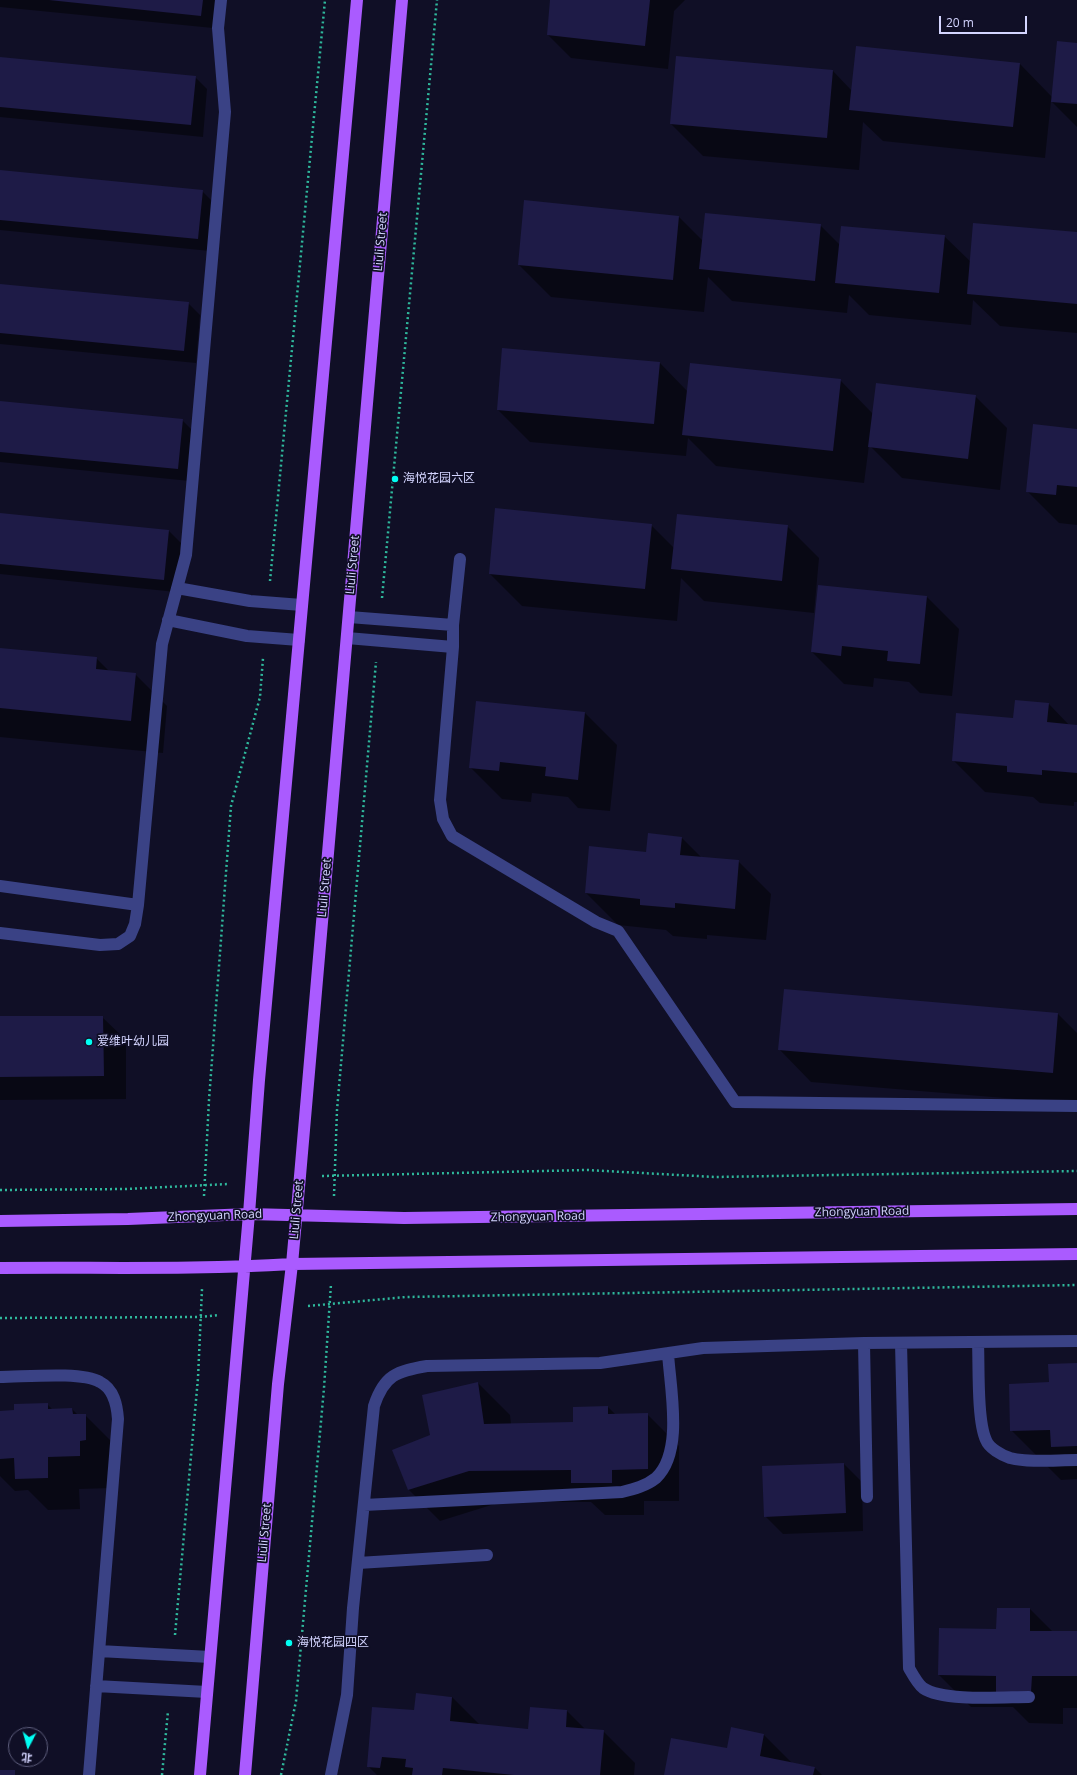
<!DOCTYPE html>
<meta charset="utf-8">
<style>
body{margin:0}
#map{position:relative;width:1077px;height:1775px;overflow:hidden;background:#100f26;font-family:"Open Sans","Noto Sans SC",sans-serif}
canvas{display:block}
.north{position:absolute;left:8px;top:1727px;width:40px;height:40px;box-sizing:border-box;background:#100f26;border:1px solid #5e5e7d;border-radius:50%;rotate:186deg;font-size:11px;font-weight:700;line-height:16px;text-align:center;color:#d4d5ff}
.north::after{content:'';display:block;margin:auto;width:14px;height:18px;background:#01fef3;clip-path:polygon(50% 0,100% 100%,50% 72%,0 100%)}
.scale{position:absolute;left:939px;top:16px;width:88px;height:18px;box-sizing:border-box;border:2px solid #d4d5ff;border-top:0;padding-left:5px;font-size:12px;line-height:14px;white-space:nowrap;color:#d4d5ff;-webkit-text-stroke:3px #100f26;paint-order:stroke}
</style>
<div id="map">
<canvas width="1077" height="1775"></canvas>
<div class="north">北</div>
<div class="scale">20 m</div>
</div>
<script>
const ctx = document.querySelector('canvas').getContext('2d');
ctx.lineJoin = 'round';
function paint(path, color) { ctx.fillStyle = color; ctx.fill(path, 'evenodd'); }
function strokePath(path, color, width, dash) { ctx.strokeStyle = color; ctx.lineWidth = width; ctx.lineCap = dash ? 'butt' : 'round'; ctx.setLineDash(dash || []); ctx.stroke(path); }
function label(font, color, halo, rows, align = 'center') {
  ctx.font = font + ' "Open Sans","Noto Sans SC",sans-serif'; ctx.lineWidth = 3.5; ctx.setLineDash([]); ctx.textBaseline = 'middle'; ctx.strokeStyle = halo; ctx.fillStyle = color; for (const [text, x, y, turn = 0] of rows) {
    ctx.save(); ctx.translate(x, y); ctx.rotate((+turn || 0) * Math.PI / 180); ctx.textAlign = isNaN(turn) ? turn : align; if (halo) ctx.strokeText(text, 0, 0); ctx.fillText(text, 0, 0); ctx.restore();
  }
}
const shadow = new Path2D(`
 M 0,0 L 216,0 L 213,28 L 0,7 Z
 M 551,0 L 685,0 L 674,11 L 668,69 L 571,58 L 548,35 Z
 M 1077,44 L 1077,127 L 1051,101 L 1045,158 L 883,141 L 863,122 L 859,170 L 703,156 L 671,124 L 833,71 L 852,91 L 1020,64 L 1052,97 Z
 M 0,58 L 195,77 L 207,89 L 203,137 L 0,117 Z
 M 0,171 L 202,191 L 214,203 L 210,251 L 0,230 Z
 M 678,216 L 703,241 L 820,225 L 840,245 L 944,236 L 971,262 L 1077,233 L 1077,333 L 1000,326 L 973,300 L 971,325 L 869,315 L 849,295 L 847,313 L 732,301 L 708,277 L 704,312 L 551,297 L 519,265 Z
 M 0,285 L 188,303 L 200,315 L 196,363 L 0,344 Z
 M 660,363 L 688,392 L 840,380 L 873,414 L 975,396 L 1007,428 L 1000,490 L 902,478 L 869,445 L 864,483 L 716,466 L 688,438 L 686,456 L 530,442 L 498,410 Z
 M 0,402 L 182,420 L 194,432 L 190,481 L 0,462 Z
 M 1077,430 L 1077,525 L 1059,523 L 1027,491 Z
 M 0,514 L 169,531 L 181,543 L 176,592 L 0,574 Z
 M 651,525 L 674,548 L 787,526 L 819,558 L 814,613 L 704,601 L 681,578 L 677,621 L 522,606 L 490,574 Z
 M 927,597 L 959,629 L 952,696 L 920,693 L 909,682 L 874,678 L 873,687 L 844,684 L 812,652 Z
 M 0,649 L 96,658 L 109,671 L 135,674 L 167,706 L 163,753 L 0,737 Z
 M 1049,704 L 1069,725 L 1077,726 L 1077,802 L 1074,802 L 1074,806 L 1040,803 L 1033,797 L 985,792 L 953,760 Z
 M 585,713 L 617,745 L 610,811 L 578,808 L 568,797 L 532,793 L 531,802 L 502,799 L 470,767 Z
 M 682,838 L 702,858 L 738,861 L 771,894 L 766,940 L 707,935 L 707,939 L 673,936 L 666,930 L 618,925 L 586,893 L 647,853 Z
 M 1058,1014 L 1077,1033 L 1077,1104 L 811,1082 L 779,1049 Z
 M 0,1017 L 102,1017 L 126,1040 L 126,1099 L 0,1100 Z
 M 1077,1364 L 1077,1479 L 1061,1480 L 1011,1430 L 1050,1383 Z
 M 478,1383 L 510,1415 L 511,1424 L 574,1423 L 608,1407 L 616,1415 L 647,1414 L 679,1446 L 679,1501 L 644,1501 L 644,1515 L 605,1515 L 591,1502 L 501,1502 L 440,1521 L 408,1489 L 431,1436 Z
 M 47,1404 L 53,1410 L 72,1409 L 78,1415 L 85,1415 L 117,1447 L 112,1488 L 79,1489 L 80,1509 L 48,1510 L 28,1490 L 15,1491 L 0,1476 L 0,1491 L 0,1412 L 15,1411 Z
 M 844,1464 L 862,1482 L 863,1531 L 783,1534 L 765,1516 Z
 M 1030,1609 L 1053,1632 L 1077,1632 L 1077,1708 L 1063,1708 L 1063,1724 L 1029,1723 L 1013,1707 L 971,1707 L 939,1675 L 997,1630 Z
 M 417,1694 L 452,1697 L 480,1725 L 529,1730 L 531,1708 L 567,1711 L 585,1729 L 603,1731 L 635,1763 L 634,1775 L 377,1775 L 368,1766 L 415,1711 Z
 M 764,1735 L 792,1763 L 814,1767 L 822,1775 L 665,1775 Z`);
const building = new Path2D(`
 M 49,0 L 203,0 L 201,16 Z
 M 550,0 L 650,0 L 645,46 L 547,35 Z
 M 1057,41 L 1077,43 L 1077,104 L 1051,102 Z
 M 856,46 L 1020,63 L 1013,127 L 849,110 Z
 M 676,56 L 833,70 L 827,138 L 670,124 Z
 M 0,57 L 196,76 L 191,125 L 0,107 Z
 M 0,170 L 203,190 L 198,239 L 0,220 Z
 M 524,200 L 679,216 L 673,280 L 518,265 Z
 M 705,213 L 821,224 L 815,281 L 699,269 Z
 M 973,223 L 1077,232 L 1077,304 L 967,294 Z
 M 841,226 L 945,235 L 939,293 L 835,283 Z
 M 0,284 L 189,302 L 184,351 L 0,333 Z
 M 502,348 L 660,362 L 654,424 L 497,410 Z
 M 690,363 L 841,379 L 833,451 L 682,435 Z
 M 876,383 L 976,395 L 968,459 L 868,447 Z
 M 0,401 L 183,419 L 178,469 L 0,452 Z
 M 1033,424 L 1077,429 L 1077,487 L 1057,485 L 1056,495 L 1026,492 Z
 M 495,508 L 652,524 L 645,589 L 489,574 Z
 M 0,513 L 169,530 L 164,580 L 0,564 Z
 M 677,514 L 788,525 L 782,581 L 671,569 Z
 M 818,585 L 927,596 L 920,664 L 887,661 L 888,651 L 842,646 L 841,656 L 811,652 Z
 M 0,648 L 97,657 L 96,669 L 136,673 L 131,721 L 0,708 Z
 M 1015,700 L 1049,703 L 1047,722 L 1077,725 L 1077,773 L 1042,770 L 1042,775 L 1007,772 L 1007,766 L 952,761 L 956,713 L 1013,718 Z
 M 476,701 L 585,712 L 578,780 L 545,776 L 546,767 L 500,762 L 499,771 L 469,768 Z
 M 648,833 L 682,837 L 680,855 L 739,860 L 735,909 L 675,903 L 675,908 L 640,905 L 640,899 L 585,893 L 589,846 L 646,852 Z
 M 784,989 L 1058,1013 L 1053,1073 L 778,1050 Z
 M 0,1016 L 103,1016 L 104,1076 L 0,1077 Z
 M 1077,1363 L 1077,1446 L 1051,1447 L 1050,1430 L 1010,1431 L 1009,1384 L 1049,1382 L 1048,1364 Z
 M 478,1382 L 484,1424 L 573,1422 L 573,1407 L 608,1406 L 608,1414 L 648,1413 L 648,1469 L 612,1470 L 612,1483 L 571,1483 L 571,1470 L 469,1471 L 408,1490 L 392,1450 L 430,1435 L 422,1395 Z
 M 48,1403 L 48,1409 L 72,1408 L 73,1414 L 86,1414 L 86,1440 L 80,1441 L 80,1456 L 48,1457 L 48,1478 L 15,1479 L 14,1458 L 0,1459 L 0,1411 L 14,1410 L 14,1404 Z
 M 844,1463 L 846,1513 L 764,1517 L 762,1466 Z
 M 997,1608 L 1030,1608 L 1030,1631 L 1077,1631 L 1077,1676 L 1032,1676 L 1031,1692 L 996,1692 L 996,1676 L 938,1675 L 939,1628 L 996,1629 Z
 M 416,1693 L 452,1697 L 450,1721 L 528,1729 L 530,1707 L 567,1710 L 566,1727 L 604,1730 L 600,1775 L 514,1775 L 443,1768 L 442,1775 L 412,1775 L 413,1768 L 405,1767 L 406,1759 L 382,1757 L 380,1768 L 367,1767 L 372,1707 L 414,1710 Z
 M 731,1727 L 764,1734 L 760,1756 L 815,1767 L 813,1775 L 664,1775 L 671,1738 L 727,1748 Z
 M 0,1770 L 15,1770 L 15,1775 L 0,1775 Z`);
const path = new Path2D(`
 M 270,581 L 325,0
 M 382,598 L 437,0
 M 322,1176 L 587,1170 L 715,1177 L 1077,1171
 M 0,1190 L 126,1189 L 229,1184
 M 204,1196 L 209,1100 L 231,806 L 260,697 L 263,658
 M 334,1196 L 337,1110 L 376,662
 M 308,1306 L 406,1297 L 1077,1285
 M 0,1318 L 200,1317 L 219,1315
 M 175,1635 L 198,1378 L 202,1289
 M 162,1775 L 168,1711
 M 281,1775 L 296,1701 L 324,1388 L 331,1284`);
const minor = new Path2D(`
 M 460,559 L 453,625 L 453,647 L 440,800 L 443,819 L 452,836 L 596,922 L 618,931 L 735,1102 L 1077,1106
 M 177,588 L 250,601 L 302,605
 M 349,617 L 453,625
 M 168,620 L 247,636 L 299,640
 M 347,638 L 453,647
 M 0,886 L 138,905 L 162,644 L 186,555 L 225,112 L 218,28 L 221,0
 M 0,933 L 100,945 L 118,944 L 130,936 L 135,924 L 138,905
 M 978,1342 C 979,1365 977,1421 986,1440 C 989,1448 1001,1455 1010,1458 C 1031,1463 1055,1460 1077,1460
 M 864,1343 L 867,1497
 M 901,1343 L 909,1668 C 913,1675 917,1683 923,1688 C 943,1702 1004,1697 1029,1697
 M 0,1377 C 24,1377 81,1371 100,1382 C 114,1389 117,1405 118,1419 L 89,1775
 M 364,1505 L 622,1492 C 634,1489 646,1486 656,1478 C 684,1452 670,1388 668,1353
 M 358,1563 L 487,1555
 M 99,1651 L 210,1657
 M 96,1686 L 207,1692
 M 331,1775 L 347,1695 L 353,1608 L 374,1406 C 384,1375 397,1371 427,1366 L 600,1363 L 703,1348 L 864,1343 L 1077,1341`);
const major = new Path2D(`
 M 0,1221 L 128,1219 L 249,1214 L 404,1218 L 1077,1209
 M 0,1268 C 98,1267 195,1270 292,1264 L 1077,1254
 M 200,1775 L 249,1214 L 259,1080 L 357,0
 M 245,1775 L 278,1384 L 292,1264 L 300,1176 L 402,0`);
const markers = [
 [395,479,4,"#01fef3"],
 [89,1042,4,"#01fef3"],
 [289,1643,4,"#01fef3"]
];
const streetNames = [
 ["Liuli Street",381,242,-85],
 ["Liuli Street",353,565,-85],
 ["Liuli Street",325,888,-85],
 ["Liuli Street",297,1210,-85],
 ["Zhongyuan Road",862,1212,-1],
 ["Zhongyuan Road",215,1216,-2],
 ["Zhongyuan Road",538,1217,-1],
 ["Liuli Street",265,1533,-85]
];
const poiNames = [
 ["海悦花园六区",403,479],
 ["爱维叶幼儿园",97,1042],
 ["海悦花园四区",297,1643]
];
paint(shadow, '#0007');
paint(building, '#1e1b47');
strokePath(path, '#2fb89c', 2.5, [2, 3]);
strokePath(minor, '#3a4285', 12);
strokePath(major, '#aa5bff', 12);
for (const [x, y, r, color] of markers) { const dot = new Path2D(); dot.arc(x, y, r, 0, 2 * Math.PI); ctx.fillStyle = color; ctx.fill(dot); strokePath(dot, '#100f26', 1.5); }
label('12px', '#d4d5ff', '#100f26', streetNames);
label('12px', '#d4d5ff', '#100f26', poiNames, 'left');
</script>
